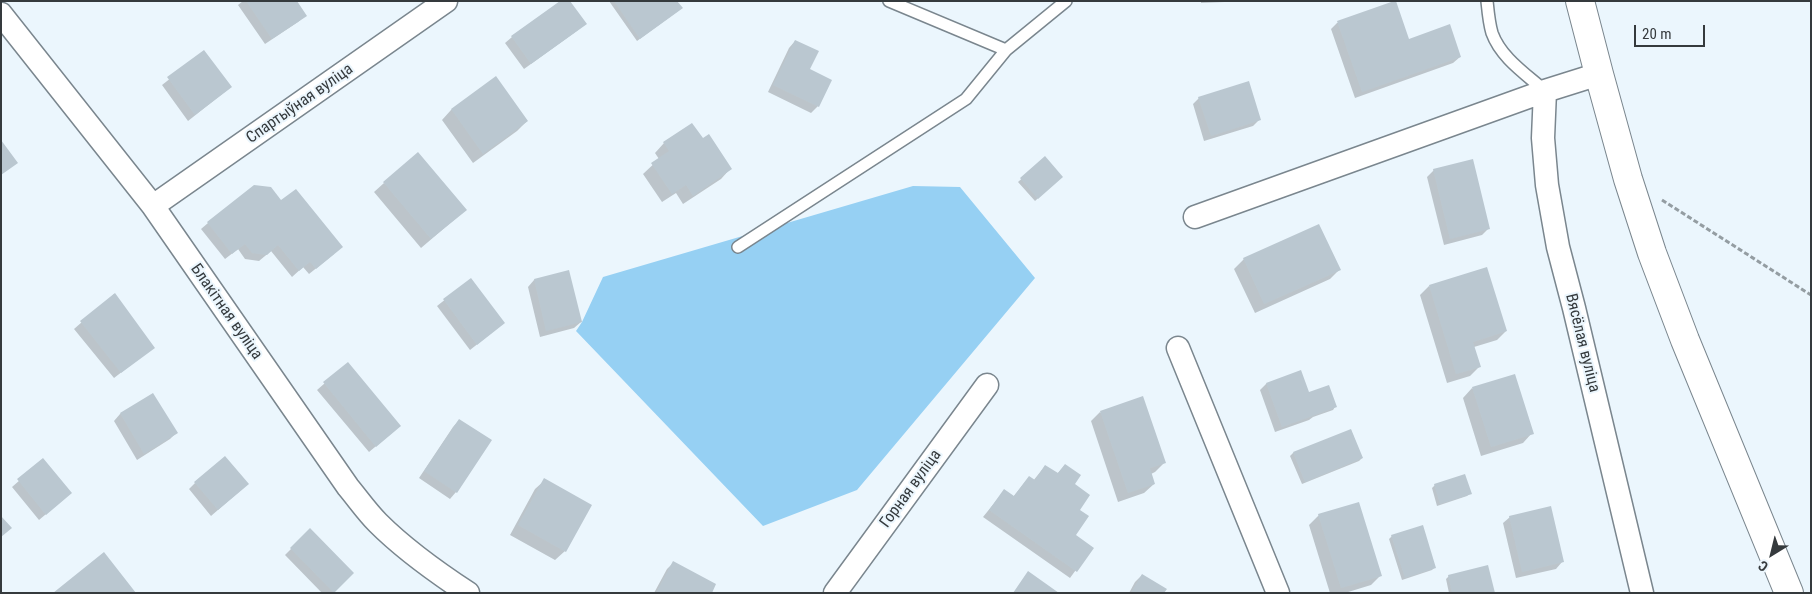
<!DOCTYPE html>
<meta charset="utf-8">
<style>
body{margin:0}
#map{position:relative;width:1812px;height:594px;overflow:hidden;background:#ebf6fd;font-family:"Roboto Condensed",sans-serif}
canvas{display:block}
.frame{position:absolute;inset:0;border:2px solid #353a3d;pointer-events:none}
.north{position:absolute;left:1747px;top:529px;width:50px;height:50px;-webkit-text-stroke:4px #ebf6fd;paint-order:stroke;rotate:216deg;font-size:14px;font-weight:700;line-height:20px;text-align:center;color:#353a3d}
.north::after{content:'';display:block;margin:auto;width:18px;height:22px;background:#353a3d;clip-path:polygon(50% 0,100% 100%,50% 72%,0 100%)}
.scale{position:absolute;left:1634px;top:25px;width:71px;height:22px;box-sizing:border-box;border:2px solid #353a3d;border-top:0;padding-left:6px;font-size:15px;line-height:18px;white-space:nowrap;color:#353a3d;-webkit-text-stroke:4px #ebf6fd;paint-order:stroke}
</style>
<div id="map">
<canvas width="1812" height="594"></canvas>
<div class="frame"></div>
<div class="north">С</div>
<div class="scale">20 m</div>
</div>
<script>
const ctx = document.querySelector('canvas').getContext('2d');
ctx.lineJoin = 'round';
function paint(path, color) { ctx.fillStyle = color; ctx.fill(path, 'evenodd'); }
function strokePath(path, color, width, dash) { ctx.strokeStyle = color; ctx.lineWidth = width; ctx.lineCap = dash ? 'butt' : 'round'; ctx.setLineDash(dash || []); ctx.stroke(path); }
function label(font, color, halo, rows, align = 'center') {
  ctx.font = font + ' "Roboto Condensed",sans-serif'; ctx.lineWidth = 4; ctx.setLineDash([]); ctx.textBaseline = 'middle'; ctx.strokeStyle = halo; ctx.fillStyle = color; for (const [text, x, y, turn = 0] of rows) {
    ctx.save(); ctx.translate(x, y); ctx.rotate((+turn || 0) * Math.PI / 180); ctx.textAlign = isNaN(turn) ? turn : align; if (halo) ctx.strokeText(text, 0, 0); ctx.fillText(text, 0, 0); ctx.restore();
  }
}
const green = new Path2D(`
 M 913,186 L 960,187 L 1035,278 L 857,490 L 763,526 L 576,331 L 582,322 L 603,277 Z`);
const shadow = new Path2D(`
 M 243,1 L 295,1 L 305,16 L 298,22 L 265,44 L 238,5 Z
 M 562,1 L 578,30 L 524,69 L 505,43 L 512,37 Z
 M 609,1 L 676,1 L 678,11 L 637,41 Z
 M 1201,1 L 1248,1 L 1201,3 Z
 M 1395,2 L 1408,40 L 1460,57 L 1453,63 L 1355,98 L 1331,29 L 1337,23 Z
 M 795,41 L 809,70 L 818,106 L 811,113 L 768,92 L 789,48 Z
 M 204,52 L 231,87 L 188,121 L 162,85 Z
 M 496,78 L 527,121 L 517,131 L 473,163 L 442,120 L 451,110 Z
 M 1199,98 L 1260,119 L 1253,126 L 1204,141 L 1193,104 Z
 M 702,140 L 730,169 L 721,179 L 683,204 L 676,193 L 662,202 L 643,174 L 659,159 L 655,153 L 664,143 Z
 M 1045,158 L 1061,177 L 1035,201 L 1018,182 Z
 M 1434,170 L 1488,229 L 1482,235 L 1444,245 L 1427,177 Z
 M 384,183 L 455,219 L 421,248 L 374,192 Z
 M 281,202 L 334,254 L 309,274 L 303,267 L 292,277 L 271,251 L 259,261 L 245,259 L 238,249 L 225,259 L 201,229 L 208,223 Z
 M 1244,259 L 1339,270 L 1330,279 L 1255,313 L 1234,269 Z
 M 568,272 L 581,322 L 574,328 L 540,337 L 528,287 L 534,280 Z
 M 471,279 L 504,323 L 470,350 L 437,306 Z
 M 1429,286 L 1506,331 L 1497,340 L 1474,347 L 1480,366 L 1470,376 L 1447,383 L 1420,295 Z
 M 114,294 L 153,348 L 114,378 L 74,329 Z
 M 348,363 L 393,432 L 369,452 L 317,390 Z
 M 1300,372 L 1309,394 L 1335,407 L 1333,410 L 1313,417 L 1309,420 L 1275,432 L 1260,390 L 1266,384 Z
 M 1472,388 L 1532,433 L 1523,443 L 1481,456 L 1463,398 Z
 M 153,395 L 176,433 L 170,439 L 137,460 L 114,421 L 120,414 Z
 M 1100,412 L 1164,463 L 1155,472 L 1151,474 L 1154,484 L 1144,493 L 1118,502 L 1091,421 Z
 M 459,420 L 456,492 L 450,499 L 419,478 L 453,427 Z
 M 1351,430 L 1362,458 L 1359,461 L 1302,484 L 1290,456 L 1293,453 Z
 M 43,460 L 64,499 L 39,520 L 12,487 Z
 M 1065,465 L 1073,484 L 1079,510 L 1074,535 L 1092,548 L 1070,578 L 983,517 L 1004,491 L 1013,497 L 1029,477 L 1033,481 L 1045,466 L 1057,474 Z
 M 545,480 L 565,551 L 555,560 L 510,535 L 535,489 Z
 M 195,483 L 241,490 L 211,516 L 189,489 Z
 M 1435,485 L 1470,493 L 1467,496 L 1437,506 L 1432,488 Z
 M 1319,515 L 1380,576 L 1371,585 L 1345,593 L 1330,593 L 1309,525 Z
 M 1510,517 L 1562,562 L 1556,569 L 1516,578 L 1503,523 Z
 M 310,530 L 352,573 L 332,593 L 322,593 L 285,555 Z
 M 1392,536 L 1435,567 L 1432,570 L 1402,580 L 1389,539 Z
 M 673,563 L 710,593 L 654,593 L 667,569 Z
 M 1142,575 L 1163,593 L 1129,593 L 1135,582 Z
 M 1449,576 L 1493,593 L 1449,593 L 1446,579 Z`);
const building = new Path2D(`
 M 246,1 L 297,1 L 307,16 L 272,39 Z
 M 560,1 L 570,1 L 587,24 L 531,64 L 511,36 Z
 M 614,1 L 677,1 L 683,8 L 640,39 Z
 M 1394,1 L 1396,1 L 1409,39 L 1450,24 L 1461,57 L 1362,92 L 1337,21 Z
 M 795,40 L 819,51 L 810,69 L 832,80 L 819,107 L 773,85 Z
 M 204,50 L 232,87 L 195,115 L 167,77 Z
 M 496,76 L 528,121 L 483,154 L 451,109 Z
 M 1249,81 L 1261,120 L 1211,136 L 1198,97 Z
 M 692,123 L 703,138 L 709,134 L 732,169 L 693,196 L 686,185 L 672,194 L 651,163 L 669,151 L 663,142 Z
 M 1,140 L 18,163 L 1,175 Z
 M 418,152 L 467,210 L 431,239 L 383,182 Z
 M 1045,156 L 1063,177 L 1038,199 L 1020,178 Z
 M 1473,159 L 1490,229 L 1450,239 L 1433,169 Z
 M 254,185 L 271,187 L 281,200 L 296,189 L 343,247 L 316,269 L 310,262 L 299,271 L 278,245 L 267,255 L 252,253 L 245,244 L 232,254 L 207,222 Z
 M 1319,224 L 1341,270 L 1264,304 L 1243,258 Z
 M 1487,267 L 1507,331 L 1473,342 L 1481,367 L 1456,374 L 1429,285 Z
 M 569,270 L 582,322 L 546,331 L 534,279 Z
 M 471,278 L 505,323 L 477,345 L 443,299 Z
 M 115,293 L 155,348 L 121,373 L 80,321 Z
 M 348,362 L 401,426 L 376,447 L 323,382 Z
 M 1301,370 L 1309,392 L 1329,385 L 1337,407 L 1282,427 L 1266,383 Z
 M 1515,374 L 1534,434 L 1491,447 L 1472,387 Z
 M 153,393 L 178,433 L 144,454 L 120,413 Z
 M 1143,396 L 1166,463 L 1150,468 L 1155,484 L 1128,493 L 1100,411 Z
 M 459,419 L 492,440 L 457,493 L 424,471 Z
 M 1351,429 L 1363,458 L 1305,482 L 1293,452 Z
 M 225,456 L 249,484 L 218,510 L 194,482 Z
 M 43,458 L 72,493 L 46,515 L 17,479 Z
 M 1065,464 L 1081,475 L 1075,484 L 1090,495 L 1080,510 L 1089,516 L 1076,535 L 1094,548 L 1077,572 L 989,510 L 1004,489 L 1014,496 L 1029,476 L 1035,480 L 1045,465 L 1058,473 Z
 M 1465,474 L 1472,494 L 1440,504 L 1434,484 Z
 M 544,478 L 592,505 L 566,552 L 518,525 Z
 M 1359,502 L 1382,576 L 1341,588 L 1318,514 Z
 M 1551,506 L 1564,562 L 1522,572 L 1509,516 Z
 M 1,516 L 12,528 L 1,537 Z
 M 1423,525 L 1436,568 L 1405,578 L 1391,535 Z
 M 310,528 L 354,573 L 334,593 L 290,548 Z
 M 104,552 L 136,593 L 53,593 Z
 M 673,561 L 716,584 L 712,593 L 656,593 Z
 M 1488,565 L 1495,593 L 1452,593 L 1448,575 Z
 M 1028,571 L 1059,593 L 1013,593 Z
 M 1142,574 L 1167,589 L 1164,593 L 1131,593 Z`);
const path = new Path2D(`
 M 1662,200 L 1811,295`);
const service = new Path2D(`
 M 889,1 L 1006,50 L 1066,1
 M 1487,1 C 1488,11 1489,23 1492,33 C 1501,58 1526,74 1545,91
 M 738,247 L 966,99 L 1006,50`);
const minor = new Path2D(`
 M 1,14 L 153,206 L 348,487 C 358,499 367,512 378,523 C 405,550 436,572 468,593
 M 1545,91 L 1543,138 L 1547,185 L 1558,247 L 1574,308 L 1642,593
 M 153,206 L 446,1
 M 1195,217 L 1545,91 L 1599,74
 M 1178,348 L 1278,593
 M 835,593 L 987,385`);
const tertiary = new Path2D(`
 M 1580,1 L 1599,74 L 1628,179 L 1652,253 L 1685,340 L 1789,593`);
const streetNames = [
 ["Спартыўная вуліца",300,104,-35],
 ["Блакітная вуліца",226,312,55],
 ["Вясёлая вуліца",1582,343,76],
 ["Горная вуліца",911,489,-54]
];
paint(green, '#96d0f3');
paint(shadow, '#0003');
paint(building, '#bac7d0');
strokePath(service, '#7a868e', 14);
strokePath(minor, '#7a868e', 25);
strokePath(tertiary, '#7a868e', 30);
strokePath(path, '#949da2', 3, [5, 2.5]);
strokePath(service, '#fff', 11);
strokePath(minor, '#fff', 22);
strokePath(tertiary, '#fff', 28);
label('16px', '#353a3d', '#ebf6fd', streetNames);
</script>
